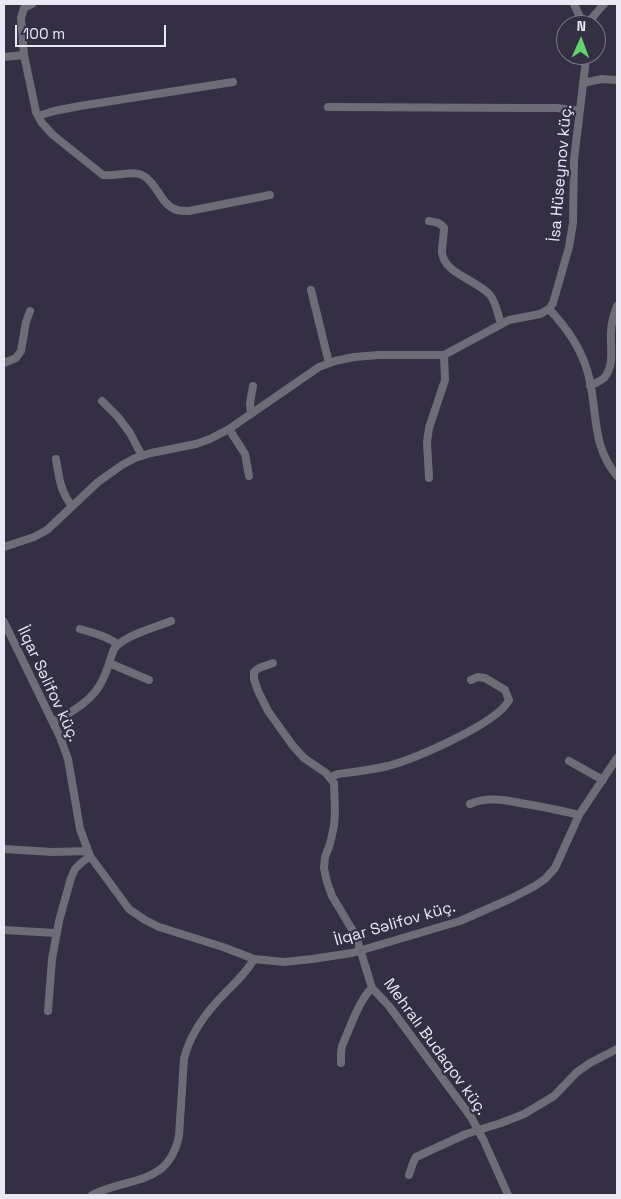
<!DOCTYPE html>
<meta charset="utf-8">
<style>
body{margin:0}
#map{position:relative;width:621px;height:1199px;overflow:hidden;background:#342f43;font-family:"Space Grotesk",sans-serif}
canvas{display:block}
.frame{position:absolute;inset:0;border:5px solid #ebe8f5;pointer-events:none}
.north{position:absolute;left:556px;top:15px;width:50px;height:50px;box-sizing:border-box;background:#342f43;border:1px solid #7d798a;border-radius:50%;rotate:2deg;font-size:14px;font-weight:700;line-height:20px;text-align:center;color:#ebe8f5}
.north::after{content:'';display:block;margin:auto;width:18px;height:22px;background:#62d469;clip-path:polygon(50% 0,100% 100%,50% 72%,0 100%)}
.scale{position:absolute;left:15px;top:25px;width:151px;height:22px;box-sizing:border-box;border:2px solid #ebe8f5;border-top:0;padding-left:6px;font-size:15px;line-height:18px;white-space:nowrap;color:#ebe8f5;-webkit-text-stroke:4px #342f43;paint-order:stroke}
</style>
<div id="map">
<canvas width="621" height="1199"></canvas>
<div class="frame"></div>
<div class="north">N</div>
<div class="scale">100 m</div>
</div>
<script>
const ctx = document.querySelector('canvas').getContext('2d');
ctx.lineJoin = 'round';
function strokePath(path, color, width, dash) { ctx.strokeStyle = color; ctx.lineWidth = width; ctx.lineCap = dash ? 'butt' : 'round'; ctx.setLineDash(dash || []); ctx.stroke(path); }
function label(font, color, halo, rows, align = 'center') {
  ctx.font = font + ' "Space Grotesk",sans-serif'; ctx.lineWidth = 4.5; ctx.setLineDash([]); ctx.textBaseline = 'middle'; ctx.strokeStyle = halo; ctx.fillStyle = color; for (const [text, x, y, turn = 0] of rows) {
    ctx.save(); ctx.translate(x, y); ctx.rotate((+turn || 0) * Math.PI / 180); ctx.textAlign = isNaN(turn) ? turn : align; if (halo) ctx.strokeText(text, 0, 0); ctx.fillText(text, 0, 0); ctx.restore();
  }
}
const street = new Path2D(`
 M 574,4 L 579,15 L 582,25
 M 586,25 L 604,4
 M 24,55 L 36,112 L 42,123 L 53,135 L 103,175 C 115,177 132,170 142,175 C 157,182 161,206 177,210 C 181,211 185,211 189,211 L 270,195
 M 4,57 L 24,55 L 21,18 L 24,8 L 32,4
 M 583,83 L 602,79 L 617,80
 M 328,107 L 529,108 L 557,108 L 580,111
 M 38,116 L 54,111 L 80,106 L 233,82
 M 429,221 C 435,222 440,222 444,228 C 444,236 442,244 442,252 C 443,273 477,280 490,295 C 496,302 498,315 501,324
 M 311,290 L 329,363
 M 549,309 C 566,327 580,346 587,370 C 599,408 589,442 617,476
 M 4,363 L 16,358 L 21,351 L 26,322 L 30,311
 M 590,386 C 595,383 601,381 604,378 C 615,366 610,347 611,332 C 611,323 614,314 617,306
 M 102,401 L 118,417 L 130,433 L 142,456
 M 251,414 L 250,403 L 253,386
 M 229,429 L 245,454 L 249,476
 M 56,459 C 59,477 60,491 72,506
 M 429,478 L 427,442 L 429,428 L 445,380 L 444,355
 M 4,547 L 34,537 L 47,530 L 98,482 L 122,465 L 135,458 L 151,453 L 196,444 L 210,439 L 229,429 L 319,367 L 335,361 L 354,357 L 379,355 L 444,355 L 509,320 L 540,314 L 549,309 L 553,303 L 569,247 L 573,223 L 574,160 L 585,68 L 586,55
 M 4,622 L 60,737 L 68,759 L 80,829 L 90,856 L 129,909 L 145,920 L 159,927 L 223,947 L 254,959 L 284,962 L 312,959 L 352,953 L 460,921 L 510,899 L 535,886 L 545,879 L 555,868 L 579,815 L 617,758
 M 80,629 C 93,633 107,636 117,644
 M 109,663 L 149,680
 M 273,663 L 259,668 L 254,672 L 254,679 L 258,691 L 268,711 L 293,746 L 304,758 L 326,773 L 334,783 L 335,811 L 334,826 L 330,844 L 325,857 L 324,868 L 327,882 L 332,896 L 356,936 L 372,988 L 389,1006 L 471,1117 L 484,1141 L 508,1195
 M 53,722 C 72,712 94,700 103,679 C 108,669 110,659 114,649 C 123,636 156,627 171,621
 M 569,761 L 603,780
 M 330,777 L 338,774 C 354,772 371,770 388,766 C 414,759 497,724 509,700 L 505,690 L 485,678 L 478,677 L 471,680
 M 470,804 C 490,795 512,802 532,805 C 548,808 564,811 579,815
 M 4,849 L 52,852 L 88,851
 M 4,930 L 55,933
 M 48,1011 L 52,959 L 59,921 L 71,878 L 75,869 L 80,864 L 90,856
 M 341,1063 L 341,1053 L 342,1046 C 350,1028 359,1000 372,988
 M 409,1175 L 413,1163 L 416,1157 L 466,1134 L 501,1123 L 524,1114 L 554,1096 L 577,1072 L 590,1063 L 617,1049
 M 92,1195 C 129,1176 168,1187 179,1136 L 184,1059 C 190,1033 207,1011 226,992 C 236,982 247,972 254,959`);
const streetNames = [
 ["İsa Hüseynov küç.",561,173,-85],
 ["İlqar Səlifov küç.",48,684,65],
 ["İlqar Səlifov küç.",395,924,-16],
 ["Mehralı Budaqov küç.",435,1047,54]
];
strokePath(street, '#6e6c77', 8);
label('16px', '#ebe8f5', '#342f43', streetNames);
</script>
